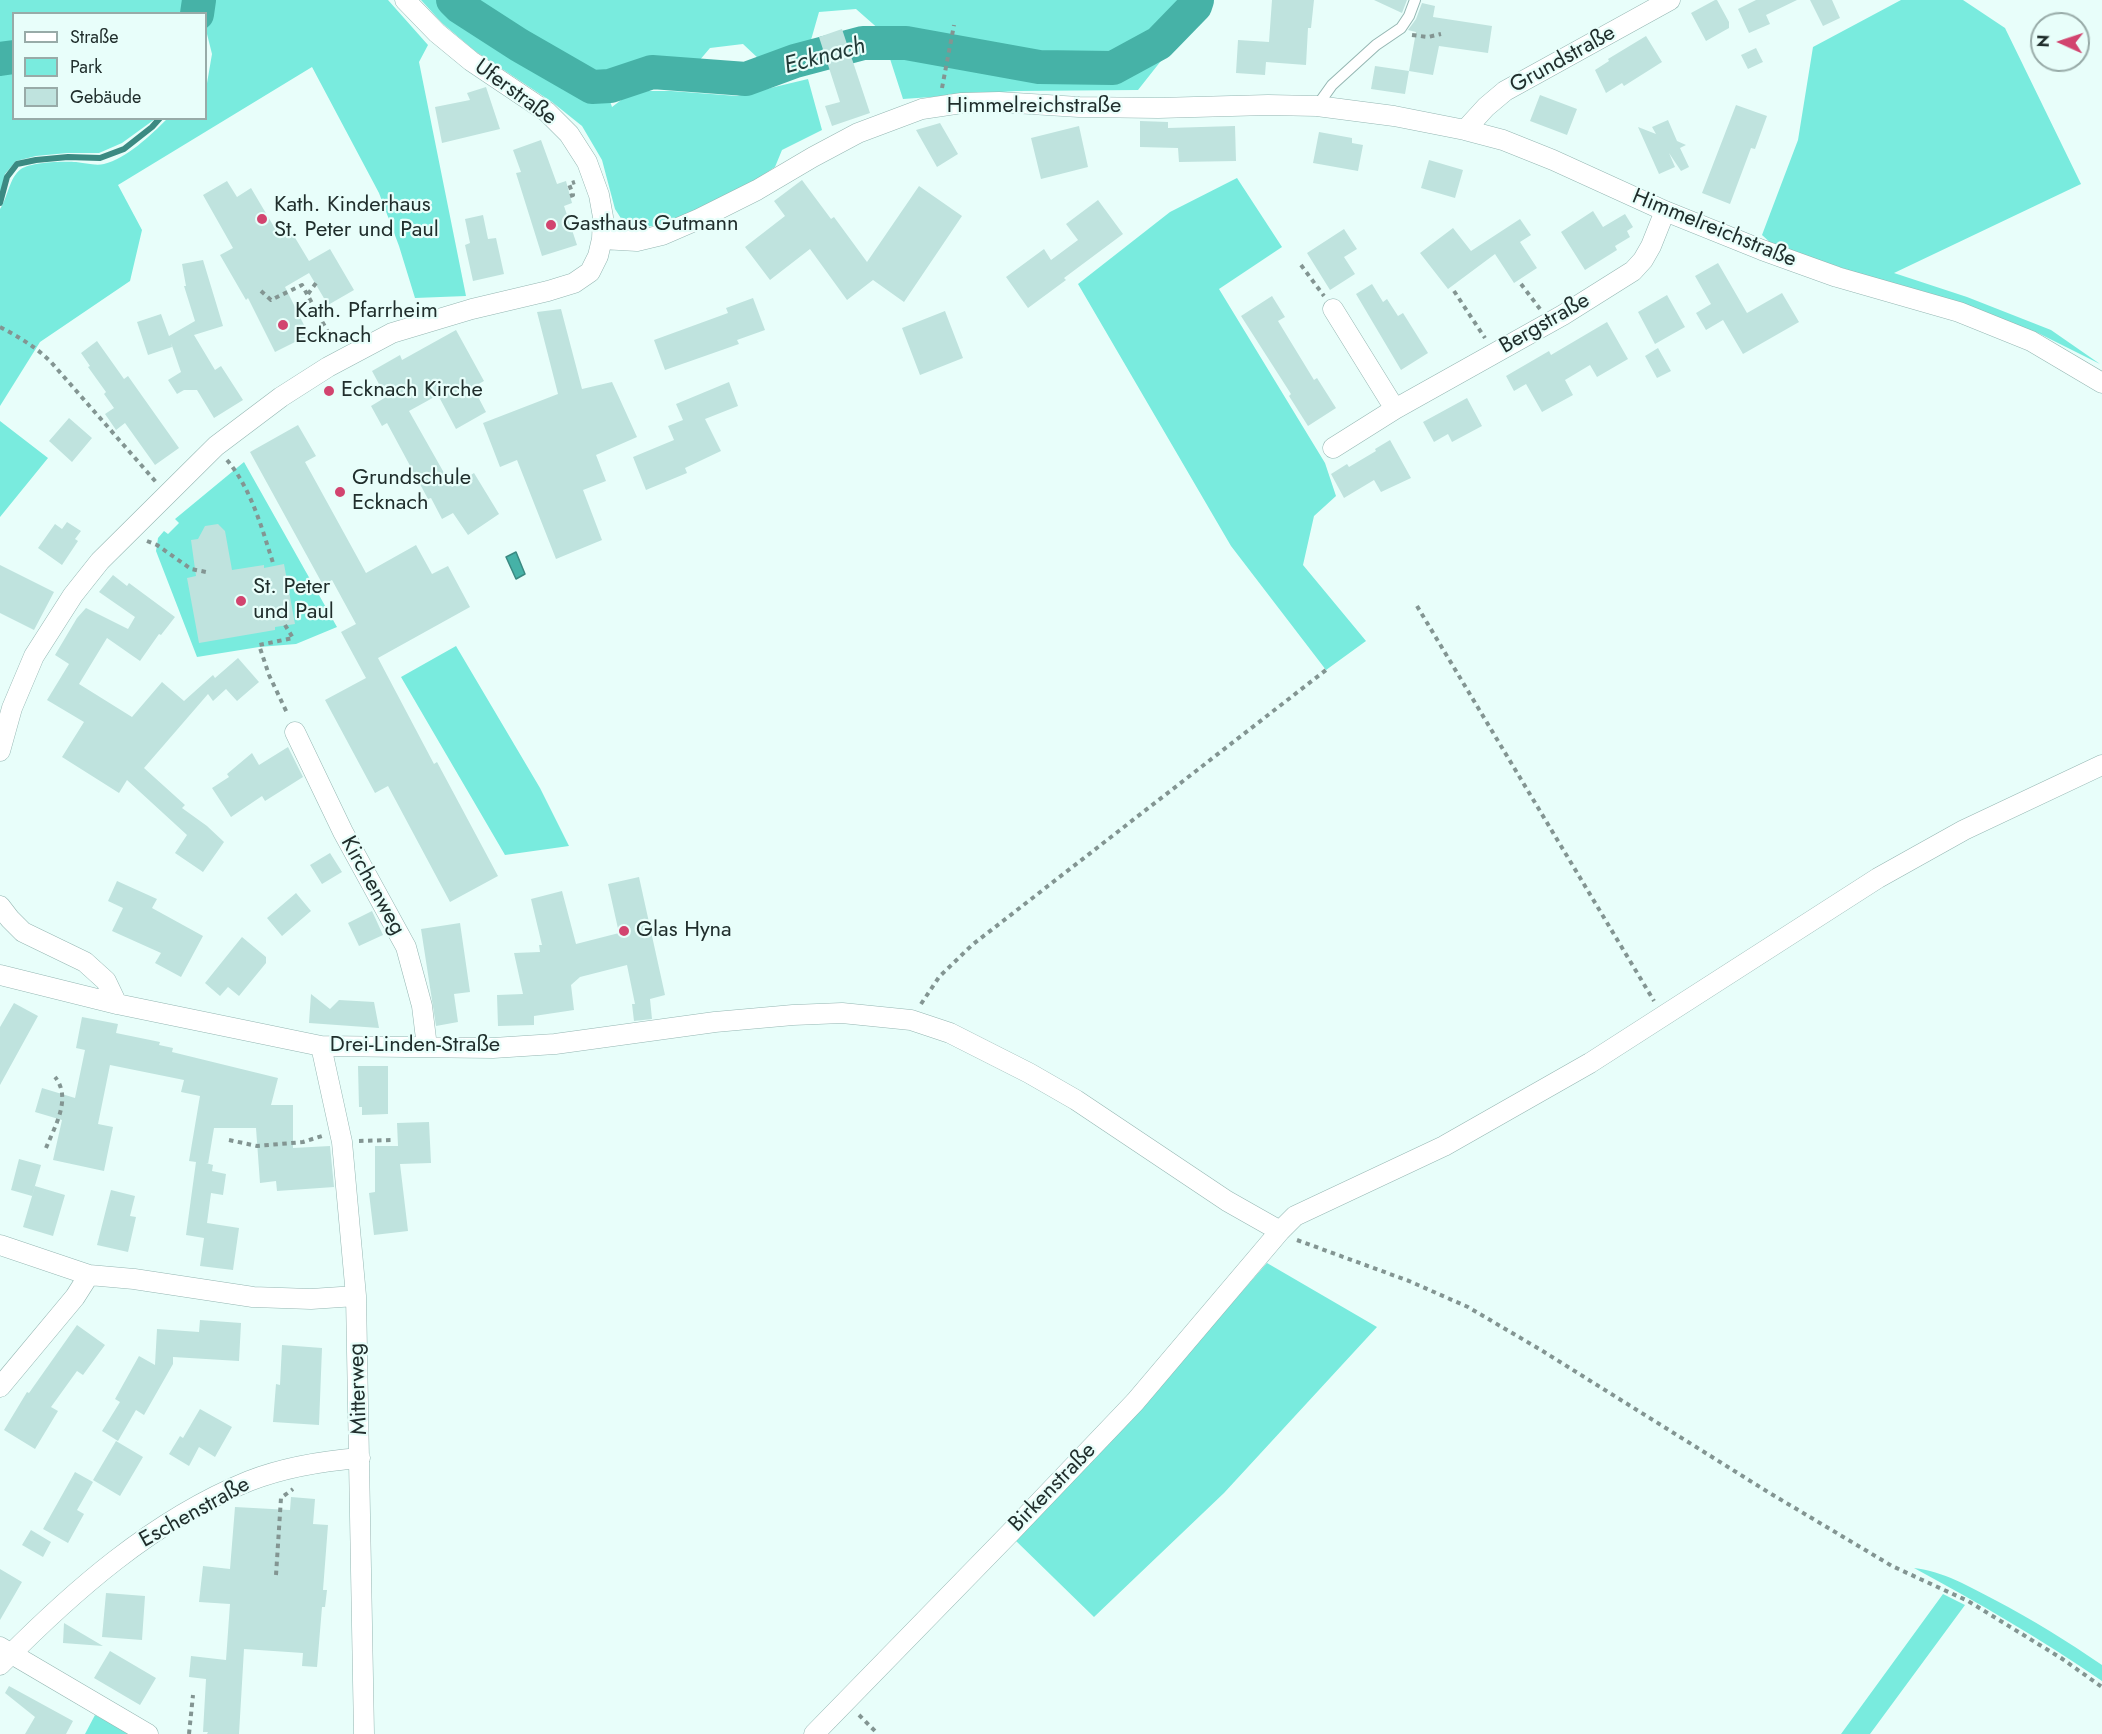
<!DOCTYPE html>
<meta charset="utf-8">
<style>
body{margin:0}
#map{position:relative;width:2102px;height:1734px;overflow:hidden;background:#e8fefa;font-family:Jost,sans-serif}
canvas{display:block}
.legend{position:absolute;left:12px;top:12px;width:195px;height:108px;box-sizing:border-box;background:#e8fefa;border:2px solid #98aba8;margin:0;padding:8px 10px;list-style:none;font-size:18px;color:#202e2c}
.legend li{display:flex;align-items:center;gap:12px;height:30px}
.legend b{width:30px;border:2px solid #98aba8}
.north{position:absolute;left:2030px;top:12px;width:60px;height:60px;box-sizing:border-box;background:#e8fefa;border:2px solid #98aba8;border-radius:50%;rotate:273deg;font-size:16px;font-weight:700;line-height:24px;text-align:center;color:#202e2c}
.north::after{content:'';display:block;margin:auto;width:21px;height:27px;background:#d2446f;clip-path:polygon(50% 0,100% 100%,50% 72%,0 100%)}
</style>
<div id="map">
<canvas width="2102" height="1734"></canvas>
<ul class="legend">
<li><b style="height:8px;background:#fff"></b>Straße</li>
<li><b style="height:16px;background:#79ebde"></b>Park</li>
<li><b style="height:16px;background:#bfe3de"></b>Gebäude</li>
</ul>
<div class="north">N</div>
</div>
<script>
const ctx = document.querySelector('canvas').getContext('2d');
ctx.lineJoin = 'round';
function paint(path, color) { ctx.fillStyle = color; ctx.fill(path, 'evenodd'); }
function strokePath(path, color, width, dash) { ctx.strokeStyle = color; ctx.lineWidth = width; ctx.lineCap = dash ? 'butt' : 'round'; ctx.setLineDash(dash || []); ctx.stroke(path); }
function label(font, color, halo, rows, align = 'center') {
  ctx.font = font + ' Jost,sans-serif'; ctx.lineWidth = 4.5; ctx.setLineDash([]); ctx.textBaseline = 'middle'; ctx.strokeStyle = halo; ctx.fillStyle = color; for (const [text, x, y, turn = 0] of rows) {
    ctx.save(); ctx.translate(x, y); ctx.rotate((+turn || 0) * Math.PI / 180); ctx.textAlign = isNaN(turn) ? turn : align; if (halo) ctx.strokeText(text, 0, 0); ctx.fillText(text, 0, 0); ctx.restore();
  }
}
const green = new Path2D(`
 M 0,0 L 194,0 L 192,13 L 14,14 L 13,50 L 0,53 Z
 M 206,0 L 388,0 L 428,45 L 419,62 L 466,296 L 415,298 L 399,246 L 379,193 L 312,67 L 118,185 L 142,230 L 130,281 L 40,342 L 0,406 L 0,209 C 8,197 9,178 21,169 C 31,162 64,161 76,162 C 84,163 96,166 104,164 C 126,159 151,135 167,119 L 206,118 L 206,89 L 212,54 L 206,30 L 204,8 Z
 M 421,0 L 1209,0 L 1138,90 L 1016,91 L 903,99 L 881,31 L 856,9 L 819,12 L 811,40 L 760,60 L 743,44 L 710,48 L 699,61 L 705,67 L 649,63 L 604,83 L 612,107 L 629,94 L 648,91 L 671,91 L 737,96 L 808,79 L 822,130 L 782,150 L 775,167 L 748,185 L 697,210 L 659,225 L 638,228 L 624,223 L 615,209 L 602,160 L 582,126 L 552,102 L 475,51 L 442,23 Z
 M 1901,0 L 1963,0 L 2005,28 L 2081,184 L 1894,273 L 1967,297 L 2051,330 L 2100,364 L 2038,333 L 1773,245 L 1762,235 L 1798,140 L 1813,47 Z
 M 13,65 L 14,118 L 155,119 L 122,143 L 99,153 L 67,153 L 36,156 L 16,161 L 5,174 L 0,195 L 0,68 Z
 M 1237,178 L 1282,247 L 1219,289 L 1325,463 L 1336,496 L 1314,516 L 1303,565 L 1366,641 L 1326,670 L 1231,546 L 1078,284 L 1170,212 Z
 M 0,421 L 48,458 L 0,517 Z
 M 244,462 L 337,627 L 296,644 L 259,647 L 197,657 L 156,551 L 158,538 L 164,531 L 168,534 L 179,523 L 175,519 Z
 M 456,646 L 540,788 L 569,846 L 505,855 L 401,677 Z
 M 1267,1263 L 1377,1327 L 1224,1493 L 1094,1617 L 1014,1539 L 1135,1414 Z
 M 1914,1568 C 1943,1571 1970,1587 1995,1600 C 2033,1620 2067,1641 2102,1665 L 2102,1681 C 2041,1639 1979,1603 1914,1568 Z
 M 1943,1594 L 1965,1605 L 1870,1734 L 1841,1734 Z
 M 95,1715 L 131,1734 L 85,1734 Z`);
const water = new Path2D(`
 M 516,552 L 525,574 L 516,579 L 506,557 Z`);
const stream = new Path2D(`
 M 0,203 L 7,177 L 17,164 L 36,160 L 68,157 L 100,158 L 124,149 L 152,127 L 160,118`);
const river = new Path2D(`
 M 453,0 L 460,7 L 519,45 L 592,87 L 610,86 L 652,72 L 746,79 L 795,61 L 863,43 L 906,43 L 1039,67 L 1113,68 L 1159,43 L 1195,6 L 1197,0
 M 197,14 L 199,0
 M 0,59 L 14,57`);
const building = new Path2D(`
 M 1272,0 L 1314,0 L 1311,28 L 1308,28 L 1306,65 L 1266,62 L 1265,75 L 1236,73 L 1238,40 L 1269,42 Z
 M 1374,0 L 1407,0 L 1402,13 Z
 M 1715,0 L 1717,0 L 1729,22 L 1729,28 L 1706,41 L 1691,13 Z
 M 1756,0 L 1797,0 L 1766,15 L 1770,24 L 1749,33 L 1738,9 Z
 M 1810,0 L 1832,0 L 1840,18 L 1823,26 Z
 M 1422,3 L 1435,6 L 1433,17 L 1492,26 L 1488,53 L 1439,46 L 1433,75 L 1409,71 L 1416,32 L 1408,30 L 1416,19 Z
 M 842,29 L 870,113 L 832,126 L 825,106 L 840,102 L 819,37 Z
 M 1646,36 L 1662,62 L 1624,86 L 1622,83 L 1606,93 L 1595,70 L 1609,61 L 1608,59 Z
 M 1756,48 L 1763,62 L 1748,69 L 1741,55 Z
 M 1375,66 L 1409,71 L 1405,94 L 1371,89 Z
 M 486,87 L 500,129 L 442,143 L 435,107 L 470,100 L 467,93 Z
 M 1540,95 L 1577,109 L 1567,135 L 1530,121 Z
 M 1736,105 L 1767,116 L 1755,149 L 1751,148 L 1730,204 L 1702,193 Z
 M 1668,120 L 1677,141 L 1686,145 L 1680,148 L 1689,167 L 1681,171 L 1669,153 L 1675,167 L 1659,174 L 1638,127 L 1656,134 L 1652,127 Z
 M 1140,121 L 1168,122 L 1168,128 L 1235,126 L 1236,161 L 1179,162 L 1178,148 L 1140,147 Z
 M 940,123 L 958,154 L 937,167 L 916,130 Z
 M 1079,126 L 1088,167 L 1041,179 L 1031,138 Z
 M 1319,132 L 1352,138 L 1352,143 L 1363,145 L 1358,171 L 1313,163 Z
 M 541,140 L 557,184 L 566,181 L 572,203 L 564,206 L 577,245 L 542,256 L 516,173 L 521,172 L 513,150 Z
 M 1429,160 L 1463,170 L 1455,198 L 1421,188 Z
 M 802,180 L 831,219 L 834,217 L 867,262 L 919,186 L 962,216 L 904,302 L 873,280 L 847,300 L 810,249 L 770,280 L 745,247 L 785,216 L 774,201 Z
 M 227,181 L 237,197 L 251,188 L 280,237 L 291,231 L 309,261 L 330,249 L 354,290 L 328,305 L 309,273 L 285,287 L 309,335 L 275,352 L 248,298 L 246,300 L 220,255 L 233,248 L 203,195 Z
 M 1098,200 L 1123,234 L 1064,278 L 1066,280 L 1028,308 L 1006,277 L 1044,249 L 1051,260 L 1078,240 L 1066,224 Z
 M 1593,211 L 1603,227 L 1625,214 L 1633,227 L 1627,231 L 1630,237 L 1615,246 L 1617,250 L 1585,270 L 1561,232 Z
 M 483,215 L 488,239 L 496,238 L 504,274 L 473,281 L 465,245 L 470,243 L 465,219 Z
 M 1520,219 L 1531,235 L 1520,242 L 1537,268 L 1514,283 L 1495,254 L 1448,289 L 1420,253 L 1453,228 L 1471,251 Z
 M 1344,229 L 1357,249 L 1344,257 L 1355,274 L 1330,290 L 1307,253 Z
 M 203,260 L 223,326 L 194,335 L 215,370 L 221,366 L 243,400 L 214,418 L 197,390 L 184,390 L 177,394 L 168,380 L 181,372 L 171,343 L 172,347 L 148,355 L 137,322 L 161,314 L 169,336 L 195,321 L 184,286 L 186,286 L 182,264 Z
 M 1718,263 L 1747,313 L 1782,293 L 1799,322 L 1743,354 L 1723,320 L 1706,330 L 1696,313 L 1711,304 L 1695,276 Z
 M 1372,284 L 1383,302 L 1387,299 L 1398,316 L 1403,313 L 1428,353 L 1401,370 L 1356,294 Z
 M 1667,295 L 1685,327 L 1655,344 L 1638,312 Z
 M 1272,296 L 1285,317 L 1278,321 L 1314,380 L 1317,378 L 1336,408 L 1308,426 L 1289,396 L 1291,394 L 1241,316 Z
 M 753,298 L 765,330 L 737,340 L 739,344 L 665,370 L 654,340 L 728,313 L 726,308 Z
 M 561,309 L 582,389 L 612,382 L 637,437 L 596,455 L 606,481 L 583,490 L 602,540 L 556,559 L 517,460 L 500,467 L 483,423 L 558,394 L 537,312 Z
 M 945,311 L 963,358 L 920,375 L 902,328 Z
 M 1607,322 L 1628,359 L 1597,377 L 1590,365 L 1565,380 L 1573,395 L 1542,412 L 1526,384 L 1514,391 L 1506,376 L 1549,351 L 1551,355 Z
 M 456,330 L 484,381 L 473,387 L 486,412 L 456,429 L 438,395 L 409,411 L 452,487 L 474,473 L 499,514 L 468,535 L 453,513 L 442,519 L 431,498 L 428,499 L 387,423 L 382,426 L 371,406 L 386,397 L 372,371 L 400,355 L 402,360 Z
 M 97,341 L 124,379 L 128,376 L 179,448 L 155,465 L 125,423 L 116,430 L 105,414 L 114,408 L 104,394 L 106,392 L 88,367 L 90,366 L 81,353 Z
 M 1658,348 L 1671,371 L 1657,378 L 1645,356 Z
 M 729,382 L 738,406 L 705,419 L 721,451 L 685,468 L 687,473 L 646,490 L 633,457 L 674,440 L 668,426 L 683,420 L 676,404 Z
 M 1467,398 L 1482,426 L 1452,442 L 1448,434 L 1434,442 L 1423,422 Z
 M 69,418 L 92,438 L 72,462 L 49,441 Z
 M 298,425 L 316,456 L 305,462 L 366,573 L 416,545 L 432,574 L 448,566 L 470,607 L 378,658 L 434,764 L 437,762 L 498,876 L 450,902 L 388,786 L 375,793 L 325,700 L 366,678 L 341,632 L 356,624 L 332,580 L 323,585 L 250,452 Z
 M 1390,440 L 1411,478 L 1381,492 L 1374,480 L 1344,498 L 1331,474 L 1347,464 L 1349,467 L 1376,451 L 1375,449 Z
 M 67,522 L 81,531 L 75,539 L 78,541 L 62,565 L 38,548 L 55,524 L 62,529 Z
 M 218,524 L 225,531 L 232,570 L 264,565 L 264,568 L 284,564 L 295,624 L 275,627 L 275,630 L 199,643 L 187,578 L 196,576 L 191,540 L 198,539 L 205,526 Z
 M 0,565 L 54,592 L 34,630 L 0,613 Z
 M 113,575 L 127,586 L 129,583 L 175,617 L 161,635 L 159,634 L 140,661 L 107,638 L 79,684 L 132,717 L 162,682 L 184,701 L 213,675 L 215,678 L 238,658 L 259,682 L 237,701 L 226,689 L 213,701 L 208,694 L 144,768 L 185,805 L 182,808 L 207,826 L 224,842 L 203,872 L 175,853 L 187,835 L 127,780 L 119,793 L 62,757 L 84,722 L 47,700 L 69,664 L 55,655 L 77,618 L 86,608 L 128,629 L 135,617 L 99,592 Z
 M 288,747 L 303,777 L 265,801 L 262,796 L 231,817 L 212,788 L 229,777 L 227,774 L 252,753 L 259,765 Z
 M 330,853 L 342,872 L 322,884 L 310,865 Z
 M 639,877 L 665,995 L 650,999 L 652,1019 L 634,1021 L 632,1004 L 635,1004 L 627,965 L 580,977 L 571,985 L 574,1010 L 534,1016 L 534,1025 L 498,1026 L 497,995 L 523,994 L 514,953 L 540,952 L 539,945 L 542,945 L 531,899 L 562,891 L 576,944 L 619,933 L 608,884 Z
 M 117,881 L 157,899 L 152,908 L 203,936 L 181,977 L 155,963 L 161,953 L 112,931 L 123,908 L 108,901 Z
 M 296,893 L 311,911 L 282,936 L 267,918 Z
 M 372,911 L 383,935 L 359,946 L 348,923 Z
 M 460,923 L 470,992 L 454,994 L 458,1022 L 436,1026 L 421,929 Z
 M 242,937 L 266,957 L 266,963 L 239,996 L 228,987 L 220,996 L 205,983 Z
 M 311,994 L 330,1009 L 339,1000 L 374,1002 L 379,1028 L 309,1023 Z
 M 14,1003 L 38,1016 L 0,1085 L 0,1027 Z
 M 82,1017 L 118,1024 L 116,1033 L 160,1042 L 159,1045 L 173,1048 L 172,1052 L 278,1078 L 271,1105 L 293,1105 L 293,1148 L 330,1146 L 334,1187 L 277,1191 L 276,1181 L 260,1183 L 256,1128 L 214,1128 L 208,1164 L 206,1163 L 213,1165 L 212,1171 L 226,1174 L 223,1195 L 211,1193 L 207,1223 L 239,1228 L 233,1270 L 200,1266 L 204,1238 L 186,1235 L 196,1162 L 189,1161 L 200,1096 L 181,1092 L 184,1080 L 110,1065 L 98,1124 L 113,1127 L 104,1171 L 53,1160 L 62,1120 L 35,1112 L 42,1088 L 75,1098 L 85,1050 L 76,1048 Z
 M 358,1066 L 388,1066 L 388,1114 L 362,1115 L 362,1107 L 359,1107 Z
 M 429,1122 L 431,1163 L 400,1164 L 408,1231 L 374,1235 L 369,1193 L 375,1192 L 375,1146 L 398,1146 L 397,1123 Z
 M 19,1159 L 41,1165 L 32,1196 L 11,1190 Z
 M 35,1186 L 65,1195 L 53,1236 L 23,1227 Z
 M 111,1190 L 135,1196 L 130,1216 L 136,1217 L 128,1252 L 97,1245 Z
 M 200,1320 L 241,1323 L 239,1361 L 173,1357 L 173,1364 L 144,1415 L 136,1410 L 118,1441 L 102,1431 L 120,1402 L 115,1399 L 139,1356 L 155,1365 L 157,1329 L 199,1332 Z
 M 77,1325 L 105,1345 L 83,1375 L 77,1371 L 51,1407 L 58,1411 L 35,1449 L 4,1430 L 27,1392 L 29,1393 Z
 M 282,1345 L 322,1348 L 319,1425 L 273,1422 L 276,1384 L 280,1385 Z
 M 200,1409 L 232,1427 L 215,1457 L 199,1447 L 189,1466 L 169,1454 L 180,1436 L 183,1438 Z
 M 116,1441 L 143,1457 L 120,1496 L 93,1480 Z
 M 75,1472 L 93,1482 L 77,1510 L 84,1514 L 68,1543 L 43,1529 Z
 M 291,1497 L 315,1499 L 313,1524 L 328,1525 L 323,1590 L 327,1590 L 325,1607 L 322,1607 L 317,1667 L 302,1666 L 303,1653 L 244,1649 L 239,1734 L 207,1734 L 208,1732 L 203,1732 L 206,1679 L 189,1677 L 191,1656 L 226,1660 L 230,1604 L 199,1602 L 203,1566 L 230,1569 L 235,1507 L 290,1510 Z
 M 31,1530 L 51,1542 L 43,1557 L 22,1545 Z
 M 0,1569 L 22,1582 L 0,1620 Z
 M 106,1593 L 145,1596 L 142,1640 L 102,1637 Z
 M 64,1623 L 103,1646 L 63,1643 Z
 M 110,1651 L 156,1678 L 140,1705 L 94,1678 Z
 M 9,1686 L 73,1721 L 66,1734 L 25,1734 L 35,1717 L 5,1693 Z`);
const path = new Path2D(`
 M 1412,35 L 1428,37 L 1441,34
 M 942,88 L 954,25
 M 570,196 L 573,195 L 569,184 L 575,182
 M 1301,265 L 1324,296
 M 1521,284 L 1540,309
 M 261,291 L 271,300 L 302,285 L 334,343
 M 1454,291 L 1485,338
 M 308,294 L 316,283
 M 0,327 C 19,337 36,347 51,362 L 156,482
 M 227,460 C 252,490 262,529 274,566
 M 147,541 L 157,545 L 191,569 L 206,572
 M 1417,606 L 1654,1001
 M 285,625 L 293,638 L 259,645 L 269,675 L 288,715
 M 921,1004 L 939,977 L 972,945 L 1326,670
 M 229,1140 L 257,1146 L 303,1142 L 322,1136
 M 359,1141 L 391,1140
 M 46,1148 C 55,1126 72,1098 55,1077
 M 1297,1240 L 1409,1281 L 1468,1307 L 1541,1350 L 1768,1492 L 1892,1566 L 1968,1601 L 2061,1658 L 2102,1687
 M 276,1575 L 281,1498 L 293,1489
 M 859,1715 L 878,1734
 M 189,1734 L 193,1695`);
const lane = new Path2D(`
 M 1317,106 L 1332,85 L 1376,45 L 1401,28 L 1409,16 L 1415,0`);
const street = new Path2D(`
 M 1465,130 L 1486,107 L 1505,91 L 1670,0
 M 602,239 L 637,241 L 662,235 L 699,219 L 757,190 L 813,157 L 858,133 L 922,109 L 962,103 L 999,102 L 1079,107 L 1158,108 L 1268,105 L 1317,106 L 1394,116 L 1465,130 L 1503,140 L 1553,160 L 1665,211 L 1762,250 L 1837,277 L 1959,312 L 2031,341 L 2102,383
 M 1333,309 L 1395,409
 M 1333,448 L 1395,409 L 1563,315 L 1633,271 L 1643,260 L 1651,246 L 1665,211
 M 295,732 L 343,832 L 406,947 L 422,1006 L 427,1047
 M 0,751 L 12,708 L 34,656 L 73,595 L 100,561 L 216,446 L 281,397 L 328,367 L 392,333 L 472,309 L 548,291 L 574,283 L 590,272 L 598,256 L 602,239 L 603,217 L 599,195 L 587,162 L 569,134 L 547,112 L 471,61 L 437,33 L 405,0
 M 0,906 L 10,919 L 23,932 L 85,962 L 106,981 L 117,1004
 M 0,975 L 117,1004 L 321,1046 L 493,1048 L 555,1044 L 715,1022 L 793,1015 L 842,1013 L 911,1020 L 950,1033 L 1029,1073 L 1076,1100 L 1227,1201 L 1280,1231
 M 321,1046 L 342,1142 L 356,1296 L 364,1734
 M 0,1245 L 89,1275 L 134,1279 L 253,1297 L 311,1299 L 356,1296
 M 0,1387 L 75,1297 L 89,1275
 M 0,1647 L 148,1734
 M 0,1665 C 72,1592 153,1520 249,1481 C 285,1467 322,1461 360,1458
 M 814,1734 L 1009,1534 L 1135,1402 L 1280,1231 L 1295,1216 L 1444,1146 L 1590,1063 L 1878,878 L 1964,830 L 2102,765`);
const markers = [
 [262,219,6,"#d2446f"],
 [551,225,6,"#d2446f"],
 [283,325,6,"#d2446f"],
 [329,391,6,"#d2446f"],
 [340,492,6,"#d2446f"],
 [241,601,6,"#d2446f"],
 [624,931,6,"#d2446f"]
];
const streetNames = [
 ["Grundstraße",1563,60,-29],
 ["Uferstraße",515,93,36],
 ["Himmelreichstraße",1034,107],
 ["Himmelreichstraße",1714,229,22],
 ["Bergstraße",1545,324,-30],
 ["Kirchenweg",372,886,61],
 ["Drei-Linden-Straße",415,1046],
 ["Mitterweg",359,1389,-92],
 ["Birkenstraße",1053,1488,-46],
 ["Eschenstraße",195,1513,-29]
];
const poiNames = [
 ["Kath. Kinderhaus",274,206],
 ["St. Peter und Paul",274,231],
 ["Gasthaus Gutmann",563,225],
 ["Kath. Pfarrheim",295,312],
 ["Ecknach",295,337],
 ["Ecknach Kirche",341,391],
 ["Grundschule",352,479],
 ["Ecknach",352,504],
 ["St. Peter",253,588],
 ["und Paul",253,613],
 ["Glas Hyna",636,931]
];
const waterNames = [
 ["Ecknach",825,57,-15]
];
paint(green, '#79ebde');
paint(water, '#46b2a7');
strokePath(water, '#3b8a82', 1.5);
strokePath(stream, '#3b8a82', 6);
strokePath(river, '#46b2a7', 34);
paint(building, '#bfe3de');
strokePath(lane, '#94b6b2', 12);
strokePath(street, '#94b6b2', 21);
strokePath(path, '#839592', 4, [4.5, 4.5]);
strokePath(lane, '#fff', 10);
strokePath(street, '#fff', 20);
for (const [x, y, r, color] of markers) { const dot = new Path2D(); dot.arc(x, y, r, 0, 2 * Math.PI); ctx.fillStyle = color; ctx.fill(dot); strokePath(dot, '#e8fefa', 2); }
label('22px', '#202e2c', '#e8fefa', streetNames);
label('22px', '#202e2c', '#e8fefa', poiNames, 'left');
label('italic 24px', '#223a37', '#e8fefa', waterNames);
</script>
